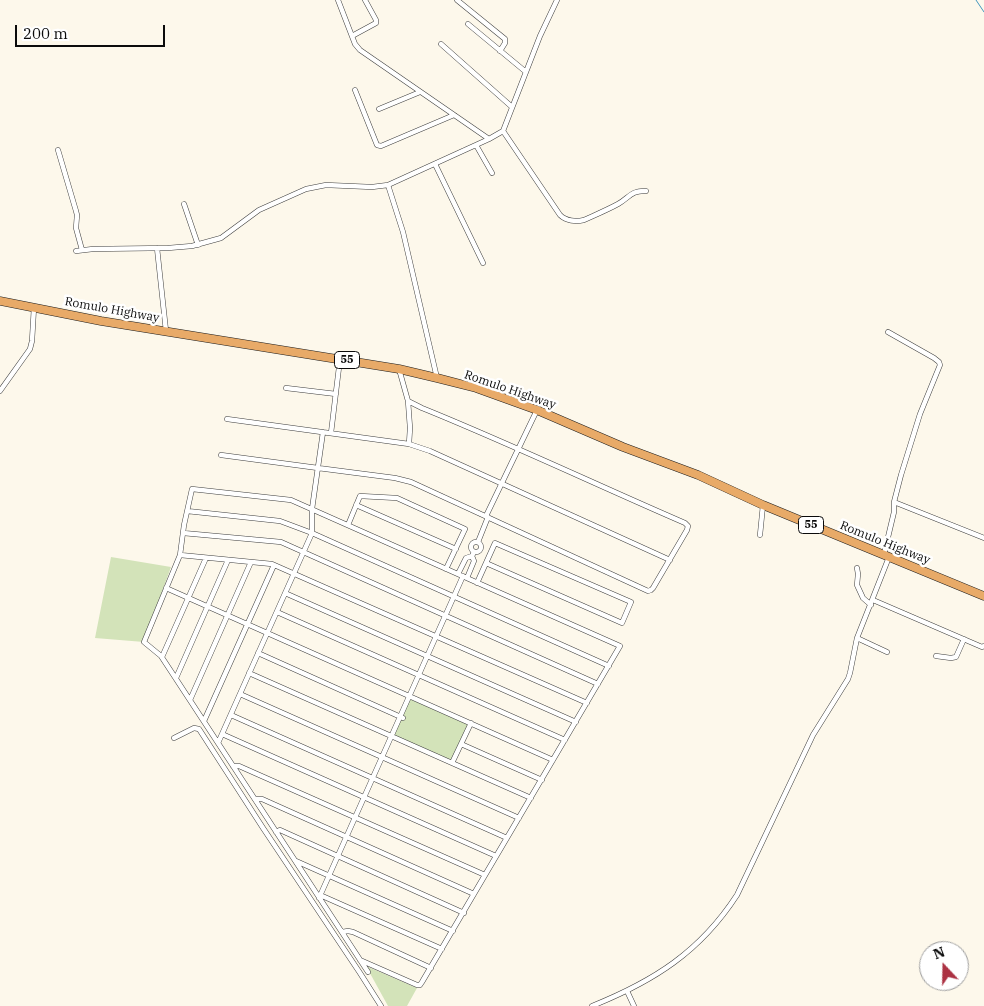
<!DOCTYPE html>
<style>
body{margin:0}
#map{position:relative;width:984px;height:1006px;overflow:hidden;background:#fdf8eb;font-family:"IBM Plex Serif",serif}
canvas{display:block}
.north{position:absolute;left:919px;top:941px;width:50px;height:50px;box-sizing:border-box;background:#fff;border:1px solid #9d9d9d;border-radius:50%;rotate:339deg;font-size:14px;font-weight:700;line-height:20px;text-align:center;color:#0b0b0b}
.north::after{content:'';display:block;margin:auto;width:18px;height:22px;background:#ac3243;clip-path:polygon(50% 0,100% 100%,50% 72%,0 100%)}
.scale{position:absolute;left:15px;top:25px;width:150px;height:22px;box-sizing:border-box;border:2px solid #0b0b0b;border-top:0;padding-left:6px;font-size:15px;line-height:18px;white-space:nowrap;color:#0b0b0b;-webkit-text-stroke:4px #fff;paint-order:stroke}
</style>
<div id="map">
<canvas width="984" height="1006"></canvas>
<div class="north">N</div>
<div class="scale">200 m</div>
</div>
<script>
const ctx = document.querySelector('canvas').getContext('2d');
ctx.lineJoin = 'round';
function paint(path, color) { ctx.fillStyle = color; ctx.fill(path, 'evenodd'); }
function strokePath(path, color, width, dash) { ctx.strokeStyle = color; ctx.lineWidth = width; ctx.lineCap = dash ? 'butt' : 'round'; ctx.setLineDash(dash || []); ctx.stroke(path); }
function label(font, color, halo, rows, align = 'center') {
  ctx.font = font + ' "IBM Plex Serif",serif'; ctx.lineWidth = 5; ctx.setLineDash([]); ctx.textBaseline = 'middle'; ctx.strokeStyle = halo; ctx.fillStyle = color; for (const [text, x, y, turn = 0] of rows) {
    ctx.save(); ctx.translate(x, y); ctx.rotate((+turn || 0) * Math.PI / 180); ctx.textAlign = isNaN(turn) ? turn : align; if (halo) ctx.strokeText(text, 0, 0); ctx.fillText(text, 0, 0); ctx.restore();
  }
}
const green = new Path2D(`
 M 111,557 L 171,567 L 144,642 L 95,638 Z
 M 410,699 L 469,725 L 452,761 L 394,735 Z
 M 366,966 L 417,988 L 407,1006 L 388,1006 Z`);
const stream = new Path2D(`
 M 976,0 L 984,12`);
const minor = new Path2D(`
 M 457,0 L 505,39 L 505,43 L 500,51
 M 468,24 L 526,72
 M 352,36 L 376,23 L 376,20 L 365,0
 M 441,44 L 512,107
 M 355,90 L 377,145 L 381,146 L 454,115
 M 379,109 L 420,92
 M 503,131 L 560,215 C 566,221 576,222 584,220 C 595,215 607,210 618,204 C 629,198 631,190 646,191
 M 489,139 L 503,131 L 540,36 L 557,0
 M 476,145 L 492,173
 M 58,150 L 76,211 L 77,215 L 76,228 L 82,250
 M 435,164 L 483,263
 M 388,185 L 403,232 L 437,378
 M 184,204 L 198,245
 M 157,248 L 166,331
 M 76,251 L 93,249 L 168,248 L 192,246 L 221,238 L 259,210 L 306,189 L 326,185 L 372,187 L 388,185 L 489,139 L 360,50 L 355,44 L 338,0
 M 399,369 L 408,401
 M 286,388 L 336,394
 M 0,391 L 30,349 L 32,341 L 34,307
 M 227,419 L 409,444 L 430,451 L 670,560
 M 331,433 L 340,359
 M 221,455 L 318,468 L 395,478 L 411,482 L 648,591 L 651,590 L 653,588 L 687,530 L 688,526 L 685,523 C 597,485 511,444 422,408 L 408,401 L 410,428 L 409,444
 M 894,502 L 984,538
 M 356,505 L 456,549
 M 187,511 L 280,521 L 312,533 L 609,666
 M 486,516 L 537,410
 M 348,525 L 360,496 L 397,498 L 465,529 L 446,569
 M 183,533 L 281,542 L 598,684
 M 760,535 L 763,505
 M471 547a5 5 0 1 1 10 0a5 5 0 1 1-10 0Z
 M 478,542 L 488,517
 M 884,554 L 894,512 L 894,502 L 901,475 L 920,414 L 940,365 L 939,362 L 934,358 L 888,332
 M 180,555 L 272,564 L 587,703
 M 857,568 L 858,574 L 857,585 L 863,598 L 871,605
 M 458,574 L 466,558 L 472,556
 M 467,578 L 474,561 L 472,556 L 474,552
 M 477,583 L 495,543 L 631,602 L 622,623 L 486,563
 M 166,588 L 553,760
 M 285,593 L 576,722
 M 873,600 L 982,647 L 984,646
 M 277,612 L 565,740
 M 857,638 L 887,652
 M 258,653 L 403,718
 M 936,656 L 951,658 L 956,657 L 964,639
 M 162,657 L 206,558
 M 249,673 L 531,798
 M 176,678 L 228,560
 M 240,694 L 519,818
 M 190,700 L 251,562
 M 231,715 L 507,838
 M 204,721 L 274,565
 M 222,734 L 496,856
 M 174,738 L 194,728 L 199,729 L 263,828 L 360,973 L 381,1006
 M 218,743 L 312,533 L 312,509 L 323,432
 M 461,744 L 542,780
 M 452,763 L 471,723
 M 233,766 L 239,766 L 485,875
 M 255,799 L 262,799 L 474,894
 M 276,832 L 280,830 L 464,913
 M 296,861 L 453,931
 M 320,895 L 442,949
 M 319,898 L 463,576
 M 342,932 L 348,931 L 353,932 L 431,968
 M 360,960 L 417,985 L 420,985 L 422,982 L 620,646 L 291,500 L 192,489 L 184,525 L 180,555 L 144,642 L 161,656 L 368,972
 M 627,991 L 634,1006
 M 592,1006 C 654,981 700,952 737,895 L 813,735 L 848,679 L 850,673 L 857,638 L 889,557`);
const trunk = new Path2D(`
 M 0,301 L 101,321 L 399,369 L 437,378 L 476,388 L 537,410 L 623,447 L 698,475 L 763,505 L 984,596`);
const shields = [
 [347,360,25],
 [811,525,25]
];
const shieldNames = [
 ["55",347,360],
 ["55",811,525]
];
const streetNames = [
 ["Romulo Highway",112,310,10],
 ["Romulo Highway",510,390,19],
 ["Romulo Highway",885,543,22]
];
paint(green, '#d3e3b9');
strokePath(stream, '#4498be', 1);
strokePath(minor, '#3e3e3e', 5.5);
strokePath(trunk, '#1c1c1c', 9);
strokePath(minor, '#fff', 4.5);
strokePath(trunk, '#e8aa68', 8);
for (const [x, y, w] of shields) { const box = new Path2D(); box.roundRect(x - w / 2, y - 8.5, w, 17, 4); ctx.fillStyle = '#fff'; ctx.fill(box); strokePath(box, '#0b0b0b', 1); }
label('bold 11px', '#0b0b0b', null, shieldNames);
label('12px', '#0b0b0b', '#fff', streetNames);
</script>
